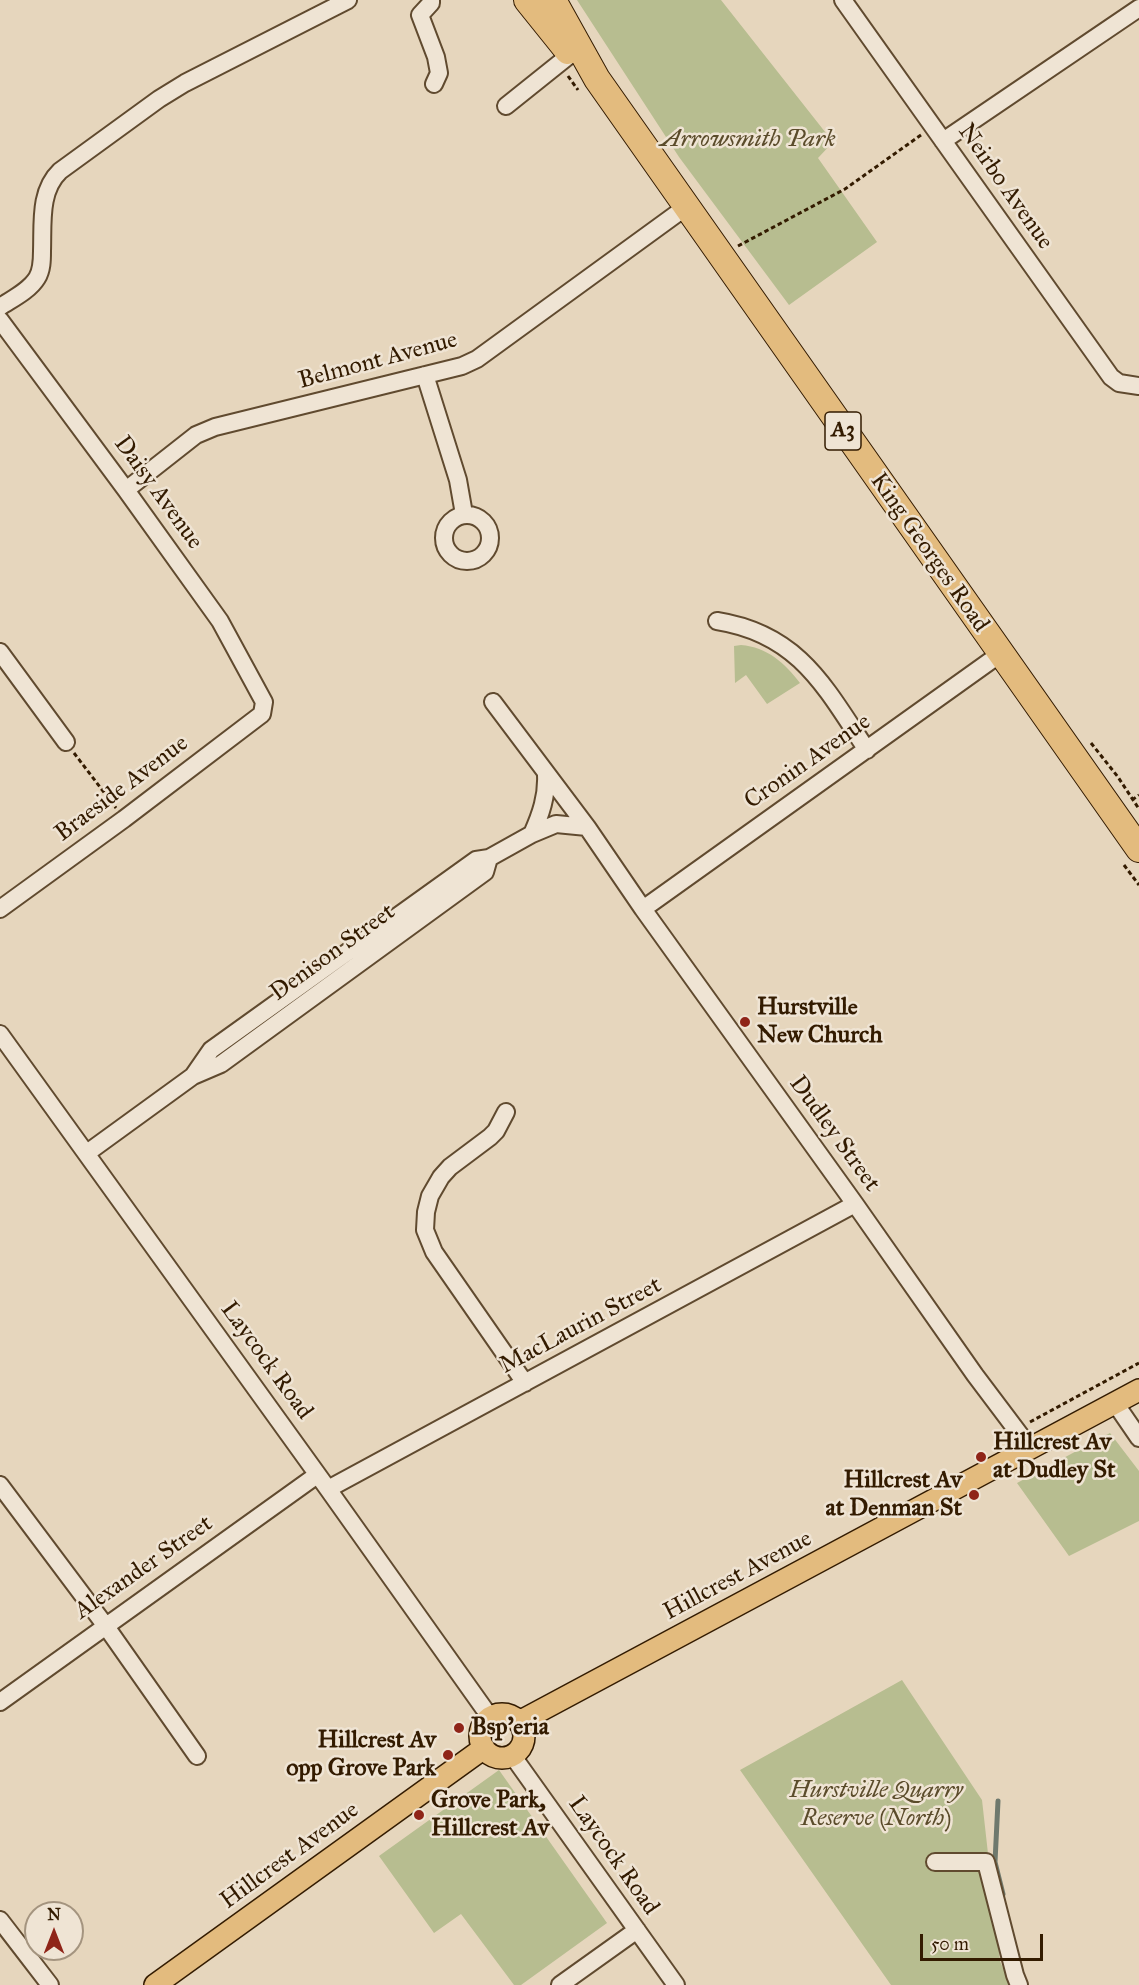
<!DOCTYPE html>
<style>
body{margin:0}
#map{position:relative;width:1139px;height:1985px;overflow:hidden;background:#e6d6bd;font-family:"IM FELL Great Primer",serif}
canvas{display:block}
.north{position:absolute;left:24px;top:1901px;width:60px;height:60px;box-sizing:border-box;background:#efe4d4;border:2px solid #a4947f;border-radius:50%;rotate:0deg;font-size:16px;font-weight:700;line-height:24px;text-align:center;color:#331b00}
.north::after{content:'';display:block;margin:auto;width:21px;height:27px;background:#8f2418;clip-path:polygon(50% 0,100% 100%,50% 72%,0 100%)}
.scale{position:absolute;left:920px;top:1934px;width:123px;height:27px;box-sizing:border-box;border:3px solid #331b00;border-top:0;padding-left:8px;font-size:18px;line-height:21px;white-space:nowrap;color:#331b00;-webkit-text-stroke:4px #efe4d4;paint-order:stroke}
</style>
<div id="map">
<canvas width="1139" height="1985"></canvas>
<div class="north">N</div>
<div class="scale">50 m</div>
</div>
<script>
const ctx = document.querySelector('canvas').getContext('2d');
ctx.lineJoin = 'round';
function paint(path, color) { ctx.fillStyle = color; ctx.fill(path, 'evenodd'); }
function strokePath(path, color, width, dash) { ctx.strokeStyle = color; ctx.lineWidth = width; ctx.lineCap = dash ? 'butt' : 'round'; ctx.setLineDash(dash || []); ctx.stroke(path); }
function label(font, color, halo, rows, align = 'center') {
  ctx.font = font + ' "IM FELL Great Primer",serif'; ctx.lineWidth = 5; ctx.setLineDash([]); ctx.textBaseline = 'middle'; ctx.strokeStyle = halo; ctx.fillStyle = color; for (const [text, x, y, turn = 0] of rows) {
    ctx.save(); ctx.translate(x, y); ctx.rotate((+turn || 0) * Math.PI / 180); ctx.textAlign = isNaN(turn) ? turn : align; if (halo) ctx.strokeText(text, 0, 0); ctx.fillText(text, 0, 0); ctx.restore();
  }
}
const green = new Path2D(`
 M 577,0 L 721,0 L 833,142 L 818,158 L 877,242 L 789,305 L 679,157 Z
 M 741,645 C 767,647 785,663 800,683 L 767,704 L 746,675 L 735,683 L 734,646 Z
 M 1110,1433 L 1139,1471 L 1139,1521 L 1069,1556 L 1017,1483 Z
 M 902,1680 L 982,1800 L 1000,1961 L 1010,1985 L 891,1985 L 740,1770 Z
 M 499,1770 L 607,1923 L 521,1985 L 514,1985 L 461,1914 L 434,1933 L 379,1856 Z`);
const stream = new Path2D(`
 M 998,1801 L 995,1862 L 1003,1894`);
const path = new Path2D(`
 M 568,76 L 578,90
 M 738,246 L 845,189 L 921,135
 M 1091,743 L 1118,777 L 1139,809
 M 74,753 L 116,808
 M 1132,800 L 1139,795
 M 1124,865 L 1139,885
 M 1030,1422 L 1139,1363`);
const minor = new Path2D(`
 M 431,0 L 431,3 L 420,15 L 436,57 L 439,73 L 434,84
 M 843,0 L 1111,377 L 1119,383 L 1139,386
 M 506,106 L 571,54
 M 943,141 L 1139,8
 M 0,307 C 12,299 29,291 37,278 C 42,270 42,260 42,251 C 43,223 39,191 60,171 L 159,99 L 185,83 L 348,0
 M 0,320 L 126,490 L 220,621 L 264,702 L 262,714 L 258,717 L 124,819 L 0,909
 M 425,375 L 458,480 L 464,514
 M 126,490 L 196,435 L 215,427 L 462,366 L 477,359 L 686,207
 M444 538a23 23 0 1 1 46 0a23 23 0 1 1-46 0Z
 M 717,621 C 799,634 825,687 867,750
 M 0,652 L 66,742
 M 493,702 L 587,827 L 643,909 L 855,1204 L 975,1375 L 1030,1448
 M 532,834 C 541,814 547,796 546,775
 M 643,909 L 1000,654
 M 0,1034 L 328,1489 L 490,1717
 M 193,1076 L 211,1050 L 476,860 L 489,858 L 532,834 L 556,824 L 587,827
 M 506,1112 L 496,1131 L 490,1137 L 450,1167 L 441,1177 L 430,1196 L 426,1212 L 425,1230 L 434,1252 L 525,1383
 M 87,1153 L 193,1076 L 221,1064 L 485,872 L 489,858
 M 1115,1403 L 1139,1438
 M 0,1485 L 105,1625 L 197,1756
 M 328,1489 L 855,1204
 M 0,1702 L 317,1475
 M 512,1755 L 676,1985
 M 935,1862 L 986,1862 L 1015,1975 L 1019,1985
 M 0,1920 L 50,1985
 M 560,1985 L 637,1930`);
const major = new Path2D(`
 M480 1736a22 22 0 1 1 44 0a22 22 0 1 1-44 0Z
 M 519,1722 L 1139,1390
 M 155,1985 L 484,1748`);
const highway = new Path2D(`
 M 527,0 L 568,51
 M 553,0 L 597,79 L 1139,849`);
const markers = [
 [745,1022,6,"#8f2418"],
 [981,1457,6,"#8f2418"],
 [974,1495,6,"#8f2418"],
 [459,1728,6,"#8f2418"],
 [448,1755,6,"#8f2418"],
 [419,1815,6,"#8f2418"]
];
const shields = [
 [843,431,36]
];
const shieldNames = [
 ["A3",843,431]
];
const parkNames = [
 ["Arrowsmith Park",748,140],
 ["Hurstville Quarry",876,1791],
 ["Reserve (North)",876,1819]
];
const streetNames = [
 ["Neirbo Avenue",1005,187,55],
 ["Belmont Avenue",378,361,-15],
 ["Daisy Avenue",158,493,54],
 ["King Georges Road",929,553,55],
 ["Cronin Avenue",808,762,-35],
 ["Braeside Avenue",122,789,-37],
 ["Denison Street",333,953,-36],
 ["Dudley Street",834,1134,54],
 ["MacLaurin Street",581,1326,-28],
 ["Laycock Road",266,1361,54],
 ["Alexander Street",144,1568,-35],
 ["Hillcrest Avenue",738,1576,-28],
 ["Hillcrest Avenue",290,1856,-36],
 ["Laycock Road",613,1856,55]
];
const poiNames = [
 ["Hurstville",757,1008],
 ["New Church",757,1036],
 ["Hillcrest Av",993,1443],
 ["at Dudley St",993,1471],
 ["Hillcrest Av",962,1481,"right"],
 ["at Denman St",962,1509,"right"],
 ["Bsp'eria",471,1728],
 ["Hillcrest Av",436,1741,"right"],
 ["opp Grove Park",436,1769,"right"],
 ["Grove Park,",431,1801],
 ["Hillcrest Av",431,1829]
];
paint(green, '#b7bd90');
strokePath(stream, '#6f796d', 5);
strokePath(minor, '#604a2f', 20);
strokePath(major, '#331b00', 24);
strokePath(highway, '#331b00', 28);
strokePath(path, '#331b00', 3, [4.5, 3]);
strokePath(minor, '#efe4d4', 16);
strokePath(major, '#e3bb7e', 21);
strokePath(highway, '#e3bb7e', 26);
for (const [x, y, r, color] of markers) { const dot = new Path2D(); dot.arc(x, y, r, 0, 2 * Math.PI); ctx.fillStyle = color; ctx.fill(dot); strokePath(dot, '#efe4d4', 2); }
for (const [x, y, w] of shields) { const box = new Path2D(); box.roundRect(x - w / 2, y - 19, w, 38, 4.5); ctx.fillStyle = '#efe4d4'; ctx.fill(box); strokePath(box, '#331b00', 1.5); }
label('bold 22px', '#331b00', null, shieldNames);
label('italic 24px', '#5b4c2b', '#efe4d4', parkNames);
label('24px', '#331b00', '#efe4d4', streetNames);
label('bold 24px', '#331b00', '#efe4d4', poiNames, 'left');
</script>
